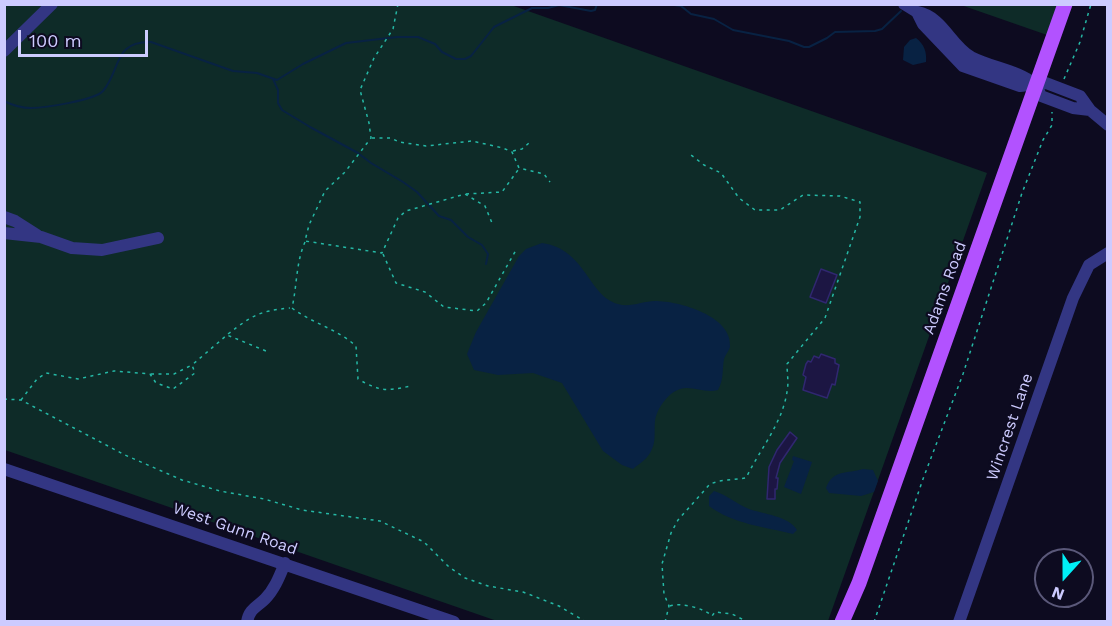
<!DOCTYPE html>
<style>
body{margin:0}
#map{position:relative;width:1112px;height:626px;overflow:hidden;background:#0d0b20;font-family:"Work Sans",sans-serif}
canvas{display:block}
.frame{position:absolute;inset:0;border:6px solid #cdcbff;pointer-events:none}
.north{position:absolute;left:1034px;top:548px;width:60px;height:60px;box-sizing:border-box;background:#0d0b20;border:2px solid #5a5879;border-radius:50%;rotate:201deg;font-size:16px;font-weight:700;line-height:24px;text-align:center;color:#cdcbff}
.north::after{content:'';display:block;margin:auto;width:21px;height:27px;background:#00eef6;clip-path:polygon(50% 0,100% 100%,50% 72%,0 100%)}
.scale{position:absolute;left:18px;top:30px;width:130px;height:27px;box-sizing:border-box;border:3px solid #cdcbff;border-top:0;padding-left:8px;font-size:18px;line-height:21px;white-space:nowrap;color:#cdcbff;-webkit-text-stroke:4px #0d0b20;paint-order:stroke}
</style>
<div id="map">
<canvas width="1112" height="626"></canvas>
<div class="frame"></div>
<div class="north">N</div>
<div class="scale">100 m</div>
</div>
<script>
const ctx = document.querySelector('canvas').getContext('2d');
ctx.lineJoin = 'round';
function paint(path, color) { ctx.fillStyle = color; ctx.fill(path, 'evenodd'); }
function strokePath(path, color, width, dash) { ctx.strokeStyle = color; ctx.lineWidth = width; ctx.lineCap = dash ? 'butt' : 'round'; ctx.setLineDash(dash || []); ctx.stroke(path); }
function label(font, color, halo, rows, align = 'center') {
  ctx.font = font + ' "Work Sans",sans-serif'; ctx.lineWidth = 4.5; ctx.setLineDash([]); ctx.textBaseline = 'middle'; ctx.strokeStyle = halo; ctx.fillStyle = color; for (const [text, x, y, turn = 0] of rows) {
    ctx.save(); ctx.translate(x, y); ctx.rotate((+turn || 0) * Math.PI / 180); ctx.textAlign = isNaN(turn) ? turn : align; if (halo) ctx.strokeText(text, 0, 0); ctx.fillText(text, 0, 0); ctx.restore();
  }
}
const green = new Path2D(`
 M 5,5 L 511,5 L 987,173 L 828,621 L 497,621 L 5,450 Z
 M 961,5 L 1061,5 L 1050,36 Z`);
const water = new Path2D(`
 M 916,38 C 924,44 927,52 926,62 L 913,65 L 903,60 L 904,47 L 910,40 Z
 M 542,243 C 586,249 588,296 618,304 C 630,308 643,301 655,301 C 679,301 733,316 730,347 C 729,351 725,355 724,359 C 722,371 724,379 718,390 C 705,394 692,385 680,389 C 668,393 657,408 655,421 C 654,430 656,441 652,449 C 648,459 640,463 633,469 L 622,465 L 603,451 L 562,383 L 533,373 L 498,375 L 474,370 L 467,354 L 476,332 L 519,256 L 526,249 Z
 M 793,456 L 812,462 L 801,494 L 784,487 L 794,461 L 792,460 Z
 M 863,469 L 873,470 L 878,481 L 874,492 L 861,496 L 829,493 L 826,488 C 833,469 847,474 863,469 Z
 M 714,491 C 727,495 737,504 749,509 C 763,514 789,516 797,530 L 793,534 C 765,527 733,524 709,506 L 709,496 Z`);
const stream = new Path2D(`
 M 667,4 L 681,6 L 691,14 L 714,19 L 733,30 L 789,41 L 804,47 L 809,47 L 827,38 L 835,32 L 875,31 L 882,29 L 901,11
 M 273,79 L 278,90 L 278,103 L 282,110 L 310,127 L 358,153 L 371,163 L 403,182 L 417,192 L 439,216 L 451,220 L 468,237 L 482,245 L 488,254 L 486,264
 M 4,101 C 12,105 22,108 31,108 C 45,108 95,100 103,91 C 121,70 113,41 151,42 L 233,71 L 257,73 L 277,80 L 303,64 L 346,43 L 397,37 L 418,37 L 435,44 L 442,52 L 456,59 L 465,59 L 471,56 L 494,27 L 532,8 L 548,8 L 559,5 L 591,11 L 595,10 L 597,4`);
const building = new Path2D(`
 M 821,269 L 837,275 L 826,303 L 810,297 Z
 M 821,354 L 835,359 L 835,363 L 839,365 L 835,385 L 832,384 L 827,398 L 803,390 L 806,377 L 803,375 L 806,364 L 808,361 L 811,362 L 814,356 L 819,358 Z
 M 790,432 L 797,438 L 780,463 L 776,478 L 778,478 L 777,489 L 775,489 L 775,499 L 767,499 L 769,467 L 777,450 Z`);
const path = new Path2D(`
 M 398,4 L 393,29 L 374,58 L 360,90 L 369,123 L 371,138 L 345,172 L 325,191 L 309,225 L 305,241 L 382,253 L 398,218 L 406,211 L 465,194 L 485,206 L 492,223
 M 1064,79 L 1080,42 L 1091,4
 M 372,138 L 391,138 L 399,142 L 426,146 L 472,141 L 503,148 L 512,152 L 519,168 L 544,174 L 550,182
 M 513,151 L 522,149 L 529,143
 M 466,194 L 502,192 L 518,170
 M 305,242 C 296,262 297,286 292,308 C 312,323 337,329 356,346 L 358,379 C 381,392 386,391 411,386
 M 383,254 L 396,283 L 425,292 L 444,307 L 477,311 L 486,303 L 516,250
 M 228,334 C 253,315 259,311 290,308
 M 151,374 L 174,374 L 192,365
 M 4,399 L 21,400 L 125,455 L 182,480 L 220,491 L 264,499 L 302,510 L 380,521 L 424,542 L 449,567 L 465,578 L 488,586 L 523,592 L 559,606 L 586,622
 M 21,400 L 37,379 L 46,373 L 78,379 L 114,371 L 150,374 L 156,383 L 173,389 L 195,373 L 192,365 L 227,335 L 266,351
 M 670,606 C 680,602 704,608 712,616 L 715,612 L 732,614 L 748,622
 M 665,622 L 669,606 L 664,594 L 662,564 L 671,533 L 678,520 L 710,484 L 719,481 L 746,478 C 760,449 782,424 787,392 C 789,383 787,373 787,364 L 825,318 L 860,217 L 860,202 L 840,196 L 803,195 L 780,210 L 755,210 L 739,198 L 721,173 L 704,165 L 691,155
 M 874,622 L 923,479 L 963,374 L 1022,193 L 1043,140 L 1052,125 L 1052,112`);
const minor = new Path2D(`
 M 904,4 L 917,12
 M 4,51 L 52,4
 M 1036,85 C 1017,70 993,68 971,57 C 950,45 943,17 917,12 L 923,24 L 963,66 L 1020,86 L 1046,83 L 1080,96 L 1090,110 L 1073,108 L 1041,96 L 1036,85
 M 1090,110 L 1108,125
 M 4,217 L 15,221 L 37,235
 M 4,233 L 41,237 L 72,248 L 102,250 L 158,238
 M 4,469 L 454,622
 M 247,622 C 249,609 257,607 265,599 C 275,589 280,575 285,563
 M 959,622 L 1073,298 L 1089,265 L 1108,253`);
const major = new Path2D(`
 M 842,622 L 859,583 L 1065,4`);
const streetNames = [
 ["Adams Road",945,288,-70],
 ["Wincrest Lane",1010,427,-71],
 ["West Gunn Road",235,529,19]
];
paint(green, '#0e2b28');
paint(water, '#082243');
strokePath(stream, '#082243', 2);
paint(building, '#1c1643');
strokePath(building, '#302770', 1.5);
strokePath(path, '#25b8a5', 1.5, [3, 4.5]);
strokePath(minor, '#333683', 12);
strokePath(major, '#b252ff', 15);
label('16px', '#cdcbff', '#0d0b20', streetNames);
</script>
